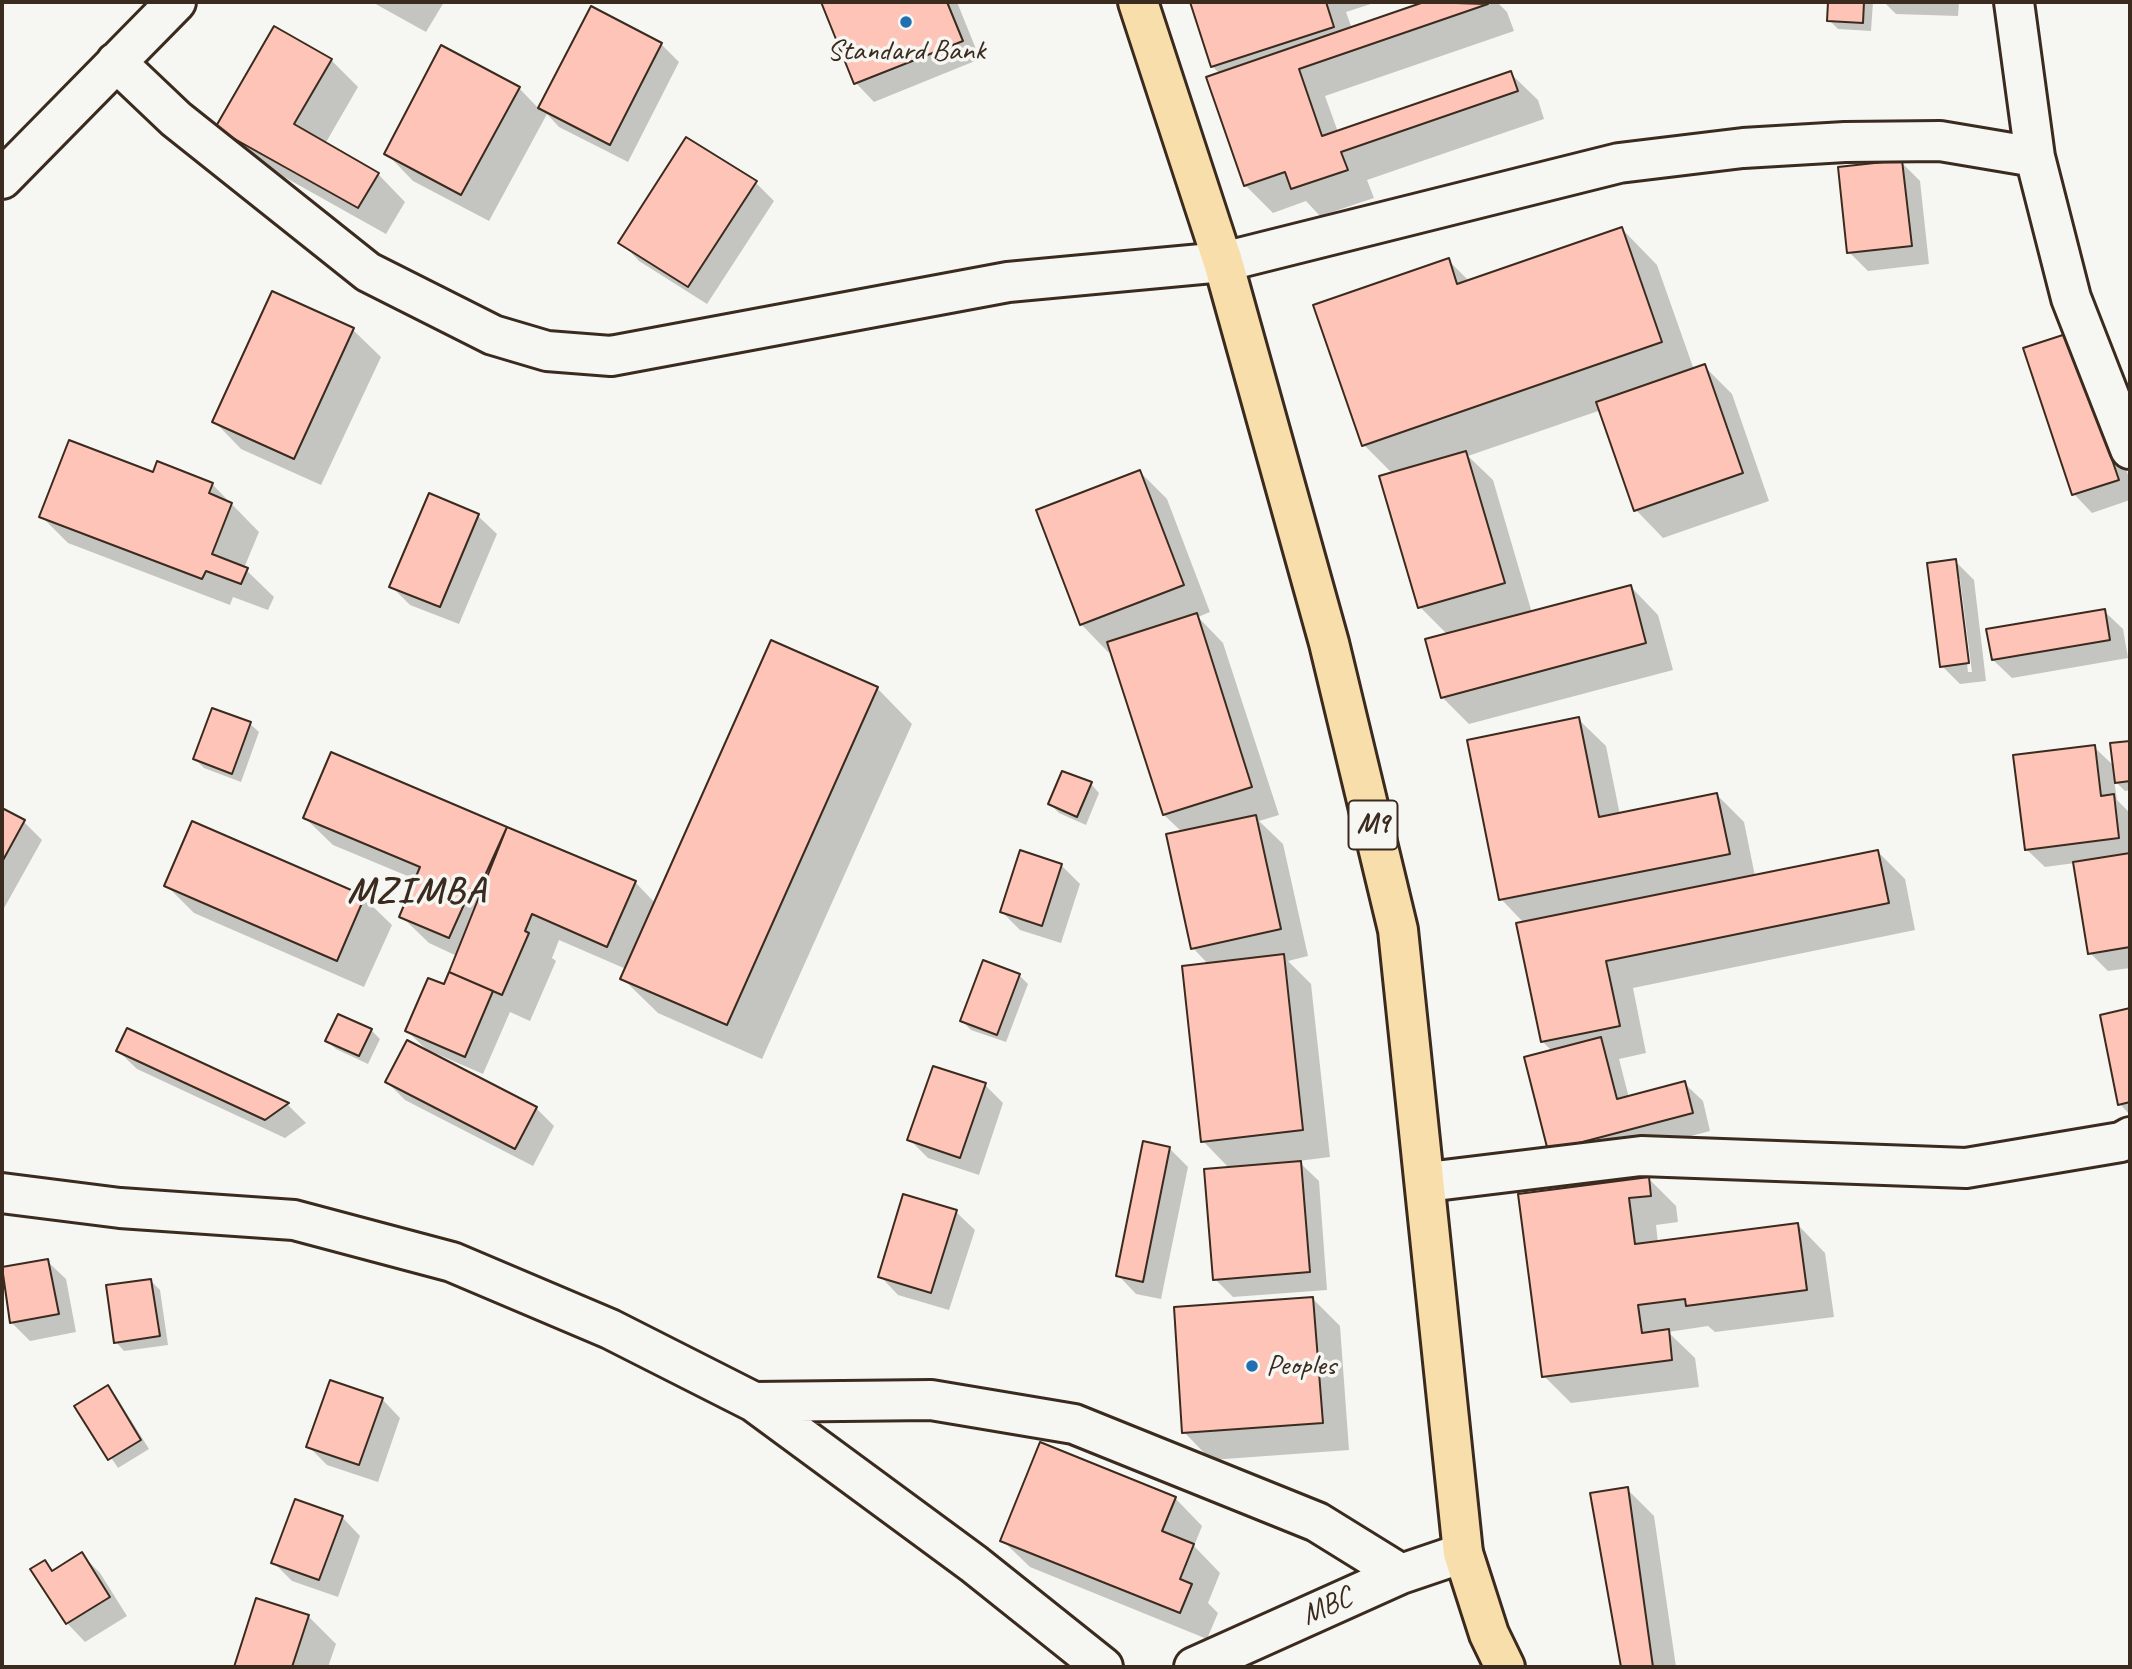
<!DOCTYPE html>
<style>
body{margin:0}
#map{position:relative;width:2132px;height:1669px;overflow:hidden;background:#f6f6f2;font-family:Caveat,sans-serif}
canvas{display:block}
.frame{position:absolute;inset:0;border:4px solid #3b2a1e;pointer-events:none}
</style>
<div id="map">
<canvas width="2132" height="1669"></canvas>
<div class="frame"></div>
</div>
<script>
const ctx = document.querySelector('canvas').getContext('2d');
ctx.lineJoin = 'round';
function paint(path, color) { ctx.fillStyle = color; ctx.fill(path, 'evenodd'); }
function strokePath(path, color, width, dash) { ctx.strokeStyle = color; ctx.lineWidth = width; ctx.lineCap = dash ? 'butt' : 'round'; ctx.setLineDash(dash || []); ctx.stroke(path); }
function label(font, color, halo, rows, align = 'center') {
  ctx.font = font + ' Caveat,sans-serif'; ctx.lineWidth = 7; ctx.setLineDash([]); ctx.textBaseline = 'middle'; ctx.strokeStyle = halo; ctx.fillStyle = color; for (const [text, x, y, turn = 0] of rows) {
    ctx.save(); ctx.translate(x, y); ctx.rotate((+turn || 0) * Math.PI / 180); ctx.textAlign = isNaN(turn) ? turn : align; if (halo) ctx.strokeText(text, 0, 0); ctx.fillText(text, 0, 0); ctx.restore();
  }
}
const shadow = new Path2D(`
 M 372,2 L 444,2 L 426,32 Z
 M 957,2 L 980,59 L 874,102 L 856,83 L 823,3 Z
 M 1192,2 L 1377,2 L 1346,12 L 1352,29 L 1429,2 L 1497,2 L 1507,12 L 1514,31 L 1325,96 L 1338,132 L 1510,73 L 1538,100 L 1544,119 L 1367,180 L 1374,198 L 1320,216 L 1306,201 L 1273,213 L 1245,185 L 1220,74 L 1212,66 Z
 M 1830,2 L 1873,2 L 1871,31 L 1838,29 L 1829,20 Z
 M 1884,2 L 1959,2 L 1958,16 L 1896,14 Z
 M 592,9 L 661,44 L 679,62 L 628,162 L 559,127 L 547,114 L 489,221 L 413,181 L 386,153 L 519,88 L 540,110 Z
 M 331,60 L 358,87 L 325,144 L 378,174 L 405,202 L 386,234 L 245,155 L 217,127 Z
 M 1901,162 L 1920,181 L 1929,264 L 1868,271 L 1849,252 Z
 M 756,183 L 774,201 L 707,304 L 639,261 L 621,242 Z
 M 1622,229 L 1657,265 L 1694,370 L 1704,366 L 1732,394 L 1769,501 L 1663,538 L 1636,510 L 1601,410 L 1468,456 L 1493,480 L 1532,613 L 1631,587 L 1658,615 L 1673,670 L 1469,724 L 1442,697 L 1448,635 L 1420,607 L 1393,474 L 1364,445 L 1448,260 L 1470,282 Z
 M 272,293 L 353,330 L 381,357 L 321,485 L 241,449 L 214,421 Z
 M 2087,353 L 2130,481 L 2130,500 L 2092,513 L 2074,494 Z
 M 1140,472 L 1167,499 L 1210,612 L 1198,617 L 1223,643 L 1279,815 L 1259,821 L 1283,844 L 1308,956 L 1288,961 L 1311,984 L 1330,1157 L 1298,1161 L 1319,1181 L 1327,1290 L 1233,1297 L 1215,1279 L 1230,1169 L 1203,1141 L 1209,965 L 1193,948 L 1182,832 L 1164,815 L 1111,651 L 1108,652 L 1081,624 Z
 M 154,474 L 212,484 L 259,532 L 244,568 L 274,597 L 268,610 L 233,597 L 230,605 L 68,543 L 41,516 Z
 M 429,496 L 478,516 L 497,534 L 459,624 L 410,605 L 391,586 Z
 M 1955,561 L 1974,580 L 1986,681 L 1960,684 L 1942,666 ZM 1957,579 L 1960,579 L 1972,672 L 1968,672 Z
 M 2104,611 L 2123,629 L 2128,658 L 2012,678 L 1993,660 Z
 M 877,688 L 912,724 L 762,1059 L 658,1013 L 622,978 L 626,969 L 559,940 L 552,958 L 556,961 L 530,1021 L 510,1012 L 483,1074 L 437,1054 L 436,1057 L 536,1108 L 554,1126 L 533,1166 L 405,1100 L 387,1082 L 429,1052 L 407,1031 L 445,986 L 457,956 L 429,943 L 401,916 L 417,880 L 333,845 L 305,818 L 332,755 L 635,882 L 656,904 Z
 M 1578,719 L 1606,746 L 1620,815 L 1717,795 L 1744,822 L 1755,876 L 1877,851 L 1905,879 L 1915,930 L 1633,988 L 1646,1053 L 1619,1059 L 1629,1098 L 1684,1083 L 1703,1101 L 1710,1131 L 1569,1168 L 1553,1052 L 1542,1041 L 1524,923 L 1501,899 Z
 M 250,724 L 259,732 L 241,782 L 204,768 L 195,759 Z
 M 2130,743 L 2130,790 L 2125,791 L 2114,780 L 2117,800 L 2130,813 L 2130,968 L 2108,971 L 2090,953 L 2075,863 L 2045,867 L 2026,849 L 2094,747 L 2115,767 L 2112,745 Z
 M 1091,784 L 1099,793 L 1086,825 L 1059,813 L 1050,804 Z
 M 2,810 L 24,822 L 42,840 L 3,910 Z
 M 1061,865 L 1080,884 L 1061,943 L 1020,930 L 1002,912 Z
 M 166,885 L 364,898 L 392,925 L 364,987 L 194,913 Z
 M 1019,975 L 1028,984 L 1006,1042 L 971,1030 L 962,1021 Z
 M 2130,1010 L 2130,1115 L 2120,1104 L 2102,1016 Z
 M 128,1030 L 288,1105 L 306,1123 L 285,1138 L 137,1069 L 118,1051 Z
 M 371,1030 L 380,1039 L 368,1064 L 336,1049 L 327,1041 Z
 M 985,1085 L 1003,1103 L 979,1175 L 928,1158 L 909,1139 Z
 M 1169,1148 L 1188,1167 L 1161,1299 L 1136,1294 L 1118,1275 Z
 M 1649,1179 L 1676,1206 L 1678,1222 L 1656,1225 L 1658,1243 L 1798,1225 L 1825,1253 L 1834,1317 L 1715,1332 L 1708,1326 L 1668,1332 L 1695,1358 L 1699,1387 L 1571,1403 L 1544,1376 L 1520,1195 Z
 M 956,1212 L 975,1230 L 949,1310 L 898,1295 L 880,1276 Z
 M 47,1261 L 66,1279 L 76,1332 L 30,1341 L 12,1323 L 2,1269 Z
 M 151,1281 L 160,1290 L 168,1345 L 124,1351 L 116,1342 Z
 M 1313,1299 L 1340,1326 L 1349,1450 L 1211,1460 L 1184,1432 Z
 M 108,1387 L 116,1396 L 149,1449 L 118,1468 L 77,1406 Z
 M 382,1399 L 400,1418 L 378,1482 L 327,1465 L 308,1446 Z
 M 1627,1489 L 1654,1516 L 1676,1667 L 1623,1667 L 1592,1494 Z
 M 1175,1498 L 1202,1526 L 1194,1546 L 1220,1573 L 1208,1603 L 1218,1613 L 1207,1639 L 1030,1567 L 1002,1540 Z
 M 342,1517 L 360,1536 L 338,1597 L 292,1581 L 273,1562 Z
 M 81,1554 L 100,1573 L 127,1616 L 85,1642 L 67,1623 L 44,1562 L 54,1572 Z
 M 258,1600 L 308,1616 L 336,1644 L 328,1667 L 235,1667 Z`);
const building = new Path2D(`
 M 821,2 L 947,2 L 963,41 L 854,84 Z
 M 1190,2 L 1326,2 L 1334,27 L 1211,67 Z
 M 1424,2 L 1488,4 L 1299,69 L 1322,136 L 1511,71 L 1518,91 L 1341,152 L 1348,170 L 1291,189 L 1285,172 L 1244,186 L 1206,77 Z
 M 1828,2 L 1864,2 L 1863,23 L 1827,21 Z
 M 591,6 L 662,43 L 610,145 L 538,108 Z
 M 274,26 L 332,59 L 294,124 L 379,173 L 358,208 L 215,128 Z
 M 441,45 L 520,87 L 461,195 L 384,154 Z
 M 686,137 L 757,181 L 688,287 L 618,243 Z
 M 1902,160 L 1912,246 L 1847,253 L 1838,167 Z
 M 1622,227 L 1662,342 L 1362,446 L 1313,305 L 1449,258 L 1457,284 Z
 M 272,291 L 354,328 L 294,459 L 212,422 Z
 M 2069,333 L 2119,480 L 2072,495 L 2023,348 Z
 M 1705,364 L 1743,473 L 1634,511 L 1596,402 Z
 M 69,440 L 153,472 L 157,461 L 213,483 L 209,493 L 232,503 L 212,554 L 248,568 L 241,584 L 206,571 L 202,579 L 39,517 Z
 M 1466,451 L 1505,583 L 1418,608 L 1379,476 Z
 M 1140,470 L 1184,585 L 1080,625 L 1036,510 Z
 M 429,493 L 479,514 L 440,607 L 389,587 Z
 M 1956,559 L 1969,663 L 1940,667 L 1927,563 Z
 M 1631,585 L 1646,643 L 1441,698 L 1425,639 Z
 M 2105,609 L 2110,640 L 1992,660 L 1986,629 Z
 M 1197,613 L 1252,787 L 1163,815 L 1107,642 Z
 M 771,640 L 878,687 L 727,1025 L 620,979 Z
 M 212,708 L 251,722 L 232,774 L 193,759 Z
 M 1579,717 L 1599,817 L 1717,793 L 1730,854 L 1499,900 L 1467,740 Z
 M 2130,741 L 2130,781 L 2115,783 L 2110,743 Z
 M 2095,745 L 2101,796 L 2114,794 L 2119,838 L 2025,850 L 2013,755 Z
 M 331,752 L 507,827 L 478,891 L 471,889 L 449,938 L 399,917 L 420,867 L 303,818 Z
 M 1062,771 L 1092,782 L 1077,817 L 1048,804 Z
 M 2,808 L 25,820 L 2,862 Z
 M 1256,815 L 1281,929 L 1191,949 L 1166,834 Z
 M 192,821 L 365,896 L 337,961 L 164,886 Z
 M 507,827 L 636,881 L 607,947 L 532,914 L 525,931 L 529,933 L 502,995 L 449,972 Z
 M 1020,850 L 1062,864 L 1042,926 L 1000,912 Z
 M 1878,850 L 1889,903 L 1606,961 L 1620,1026 L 1541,1042 L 1516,923 Z
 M 2130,853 L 2130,947 L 2088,954 L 2073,862 Z
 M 1284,954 L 1303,1130 L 1201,1142 L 1182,966 Z
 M 983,960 L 1020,974 L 997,1035 L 960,1021 Z
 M 449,972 L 493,991 L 465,1057 L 405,1031 L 428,978 L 444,984 Z
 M 2130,1008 L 2130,1102 L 2118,1105 L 2100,1015 Z
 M 338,1014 L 372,1029 L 359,1056 L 325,1041 Z
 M 127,1028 L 289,1103 L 265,1120 L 116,1051 Z
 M 1601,1037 L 1617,1099 L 1685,1081 L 1693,1113 L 1548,1151 L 1524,1057 Z
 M 407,1040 L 537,1107 L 515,1149 L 385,1082 Z
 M 933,1066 L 986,1083 L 960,1158 L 907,1140 Z
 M 1143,1141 L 1170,1147 L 1143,1282 L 1116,1276 Z
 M 1301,1161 L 1310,1272 L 1213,1280 L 1204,1169 Z
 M 1649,1177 L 1651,1196 L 1629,1198 L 1635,1244 L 1798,1223 L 1807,1290 L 1686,1306 L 1685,1299 L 1638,1305 L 1642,1333 L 1669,1329 L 1672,1360 L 1542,1377 L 1518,1194 Z
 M 903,1194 L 957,1210 L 931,1293 L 878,1277 Z
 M 48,1259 L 59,1314 L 10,1323 L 2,1267 Z
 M 151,1279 L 160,1336 L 114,1343 L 106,1285 Z
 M 1313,1297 L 1323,1423 L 1182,1433 L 1174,1307 Z
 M 330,1380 L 383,1398 L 359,1465 L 306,1447 Z
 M 108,1385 L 141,1440 L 108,1460 L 74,1406 Z
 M 1040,1442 L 1176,1497 L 1162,1531 L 1194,1544 L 1180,1579 L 1192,1584 L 1180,1613 L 1000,1541 Z
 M 1628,1487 L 1653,1667 L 1621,1667 L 1590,1493 Z
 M 295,1499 L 343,1516 L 319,1580 L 271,1563 Z
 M 82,1552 L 110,1597 L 66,1624 L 30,1569 L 45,1560 L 52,1571 Z
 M 256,1598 L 309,1615 L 292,1667 L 234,1667 Z`);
const minor = new Path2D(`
 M 2014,2 L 2035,157 L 2071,298 L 2130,449
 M 116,62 L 176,119 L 368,272 L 493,335 L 547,351 L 611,356 L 1008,282 L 1223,262 L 1619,163 L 1743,148 L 1845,142 L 1940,141 L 2035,157
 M 2,179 L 176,2
 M 1427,1182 L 1641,1156 L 1966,1168 L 2121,1142 L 2130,1137
 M 2,1193 L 120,1208 L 294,1220 L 452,1262 L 610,1329 L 754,1402 L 974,1564 L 1103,1667
 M 754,1402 L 931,1400 L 1074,1424 L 1317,1522 L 1401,1574
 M 1194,1667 L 1401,1574 L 1463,1553`);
const primary = new Path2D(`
 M 1138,2 L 1223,262 L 1329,643 L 1398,930 L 1463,1553 L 1489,1634 L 1505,1667`);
const markers = [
 [906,22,7,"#1f6fb2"],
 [1252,1366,7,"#1f6fb2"]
];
const shields = [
 [1373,825,49]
];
const shieldNames = [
 ["M9",1373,825]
];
const poiNames = [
 ["Standard Bank",906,51],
 ["Peoples",1266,1366,"left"]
];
const streetNames = [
 ["MBC",1327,1607,-24]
];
const districtNames = [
 ["MZIMBA",417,892]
];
paint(shadow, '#0003');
paint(building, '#fec4b7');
strokePath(building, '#3b2a1e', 2);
strokePath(minor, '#3b2a1e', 44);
strokePath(primary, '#3b2a1e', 44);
strokePath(minor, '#f6f6f2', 38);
strokePath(primary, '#f8deab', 38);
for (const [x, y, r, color] of markers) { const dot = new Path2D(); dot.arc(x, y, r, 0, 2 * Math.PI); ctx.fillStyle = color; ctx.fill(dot); strokePath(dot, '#f6f6f2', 2.5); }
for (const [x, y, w] of shields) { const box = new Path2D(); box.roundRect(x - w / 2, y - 24.5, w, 49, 5); ctx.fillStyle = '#f6f6f2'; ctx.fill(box); strokePath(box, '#3b2a1e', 2); }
label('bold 28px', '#3b2a1e', null, shieldNames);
label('30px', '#3b2a1e', '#f6f6f2', poiNames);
label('30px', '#3b2a1e', '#f6f6f2', streetNames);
ctx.letterSpacing = '2px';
label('bold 37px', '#3b2a1e', '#f6f6f2', districtNames);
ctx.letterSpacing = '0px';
</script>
